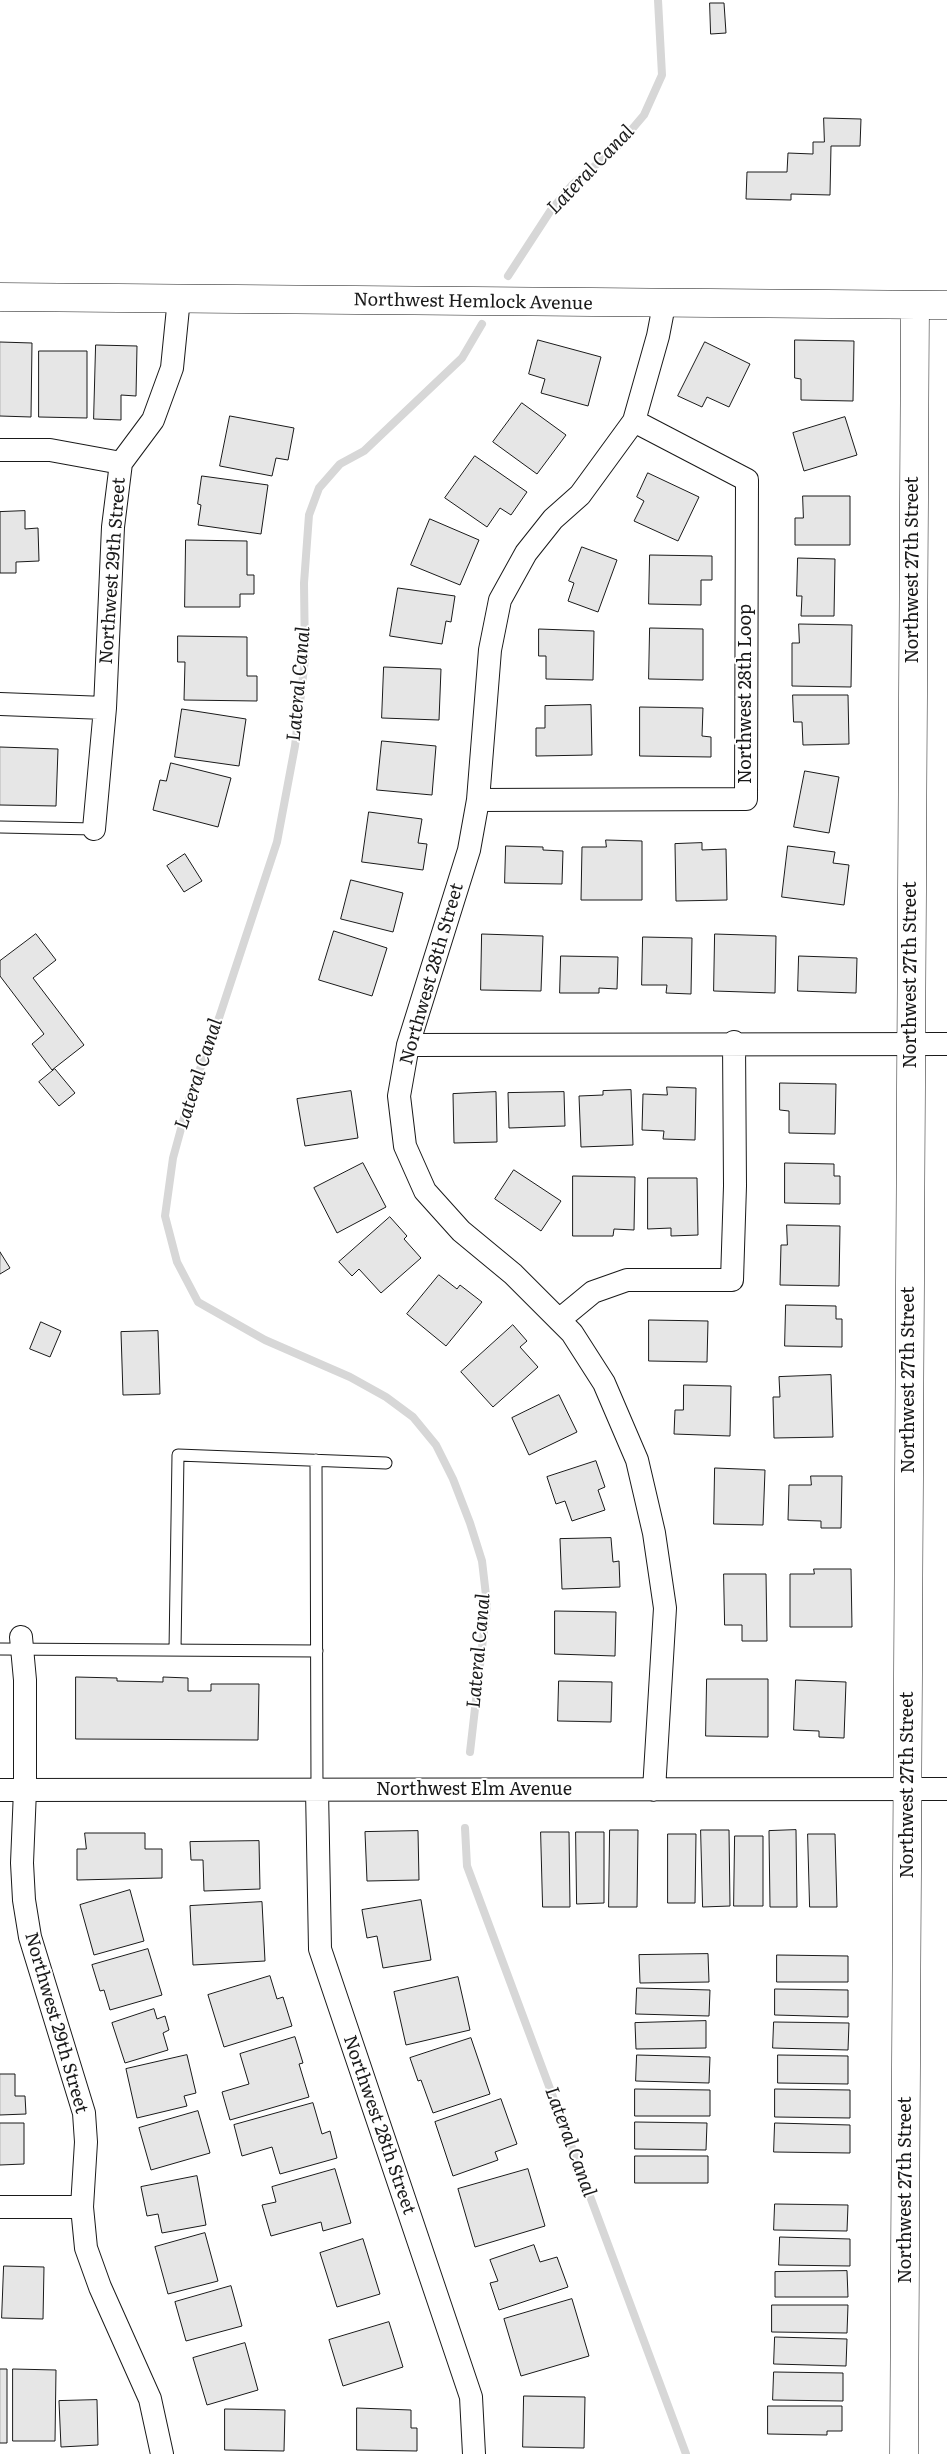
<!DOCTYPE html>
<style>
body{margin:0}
canvas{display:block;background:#fff}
</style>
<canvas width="947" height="2454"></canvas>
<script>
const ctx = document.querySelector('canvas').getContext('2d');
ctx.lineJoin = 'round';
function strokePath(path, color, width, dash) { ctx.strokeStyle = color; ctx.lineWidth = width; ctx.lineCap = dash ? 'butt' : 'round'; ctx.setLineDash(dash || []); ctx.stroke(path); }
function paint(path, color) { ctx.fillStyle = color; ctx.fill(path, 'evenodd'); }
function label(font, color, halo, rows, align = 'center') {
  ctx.font = font + ' Literata,serif'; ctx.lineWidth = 4; ctx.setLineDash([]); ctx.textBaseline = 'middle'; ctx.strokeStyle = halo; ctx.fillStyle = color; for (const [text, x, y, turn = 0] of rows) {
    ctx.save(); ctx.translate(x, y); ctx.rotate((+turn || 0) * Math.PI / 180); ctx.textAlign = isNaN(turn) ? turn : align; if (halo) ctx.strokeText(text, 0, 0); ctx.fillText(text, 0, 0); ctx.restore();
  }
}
const stream = new Path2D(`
 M 508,276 L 551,210 L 572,185 L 616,148 L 644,115 L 662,75 L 658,0
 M 470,1752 L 487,1604 L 482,1561 L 470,1523 L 453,1479 L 436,1445 L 413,1417 L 386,1397 L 350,1377 L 265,1340 L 198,1302 L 177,1262 L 165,1216 L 173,1158 L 190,1096 L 219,1018 L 277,842 L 295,746 L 305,659 L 304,583 L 309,515 L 319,488 L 340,464 L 364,451 L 462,358 L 482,324
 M 465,1828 L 467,1866 L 686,2454`);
const building = new Path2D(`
 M 710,3 L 724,3 L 726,33 L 711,34 Z
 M 824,118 L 861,119 L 860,146 L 831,146 L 830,195 L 791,194 L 791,200 L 746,199 L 747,172 L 787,172 L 788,153 L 813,154 L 813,142 L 824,142 Z
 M 538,340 L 601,357 L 588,406 L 541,393 L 545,379 L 529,374 Z
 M 795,340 L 854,341 L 853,401 L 801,400 L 801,379 L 795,378 Z
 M 0,342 L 32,343 L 31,417 L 0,416 Z
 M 705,342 L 750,364 L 729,407 L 707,397 L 702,407 L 678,396 Z
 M 96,345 L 137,346 L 136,396 L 121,395 L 121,420 L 94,419 Z
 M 39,351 L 87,351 L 87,418 L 39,417 Z
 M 522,403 L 566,435 L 537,474 L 493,442 Z
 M 230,416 L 294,428 L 288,460 L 276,458 L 272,476 L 220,466 Z
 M 845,417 L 857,455 L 804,471 L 793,433 Z
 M 475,456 L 527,492 L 511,515 L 500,508 L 487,527 L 445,498 Z
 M 648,473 L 699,497 L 678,541 L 634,521 L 644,501 L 637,497 Z
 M 202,476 L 268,485 L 261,534 L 198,525 L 201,505 L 198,504 Z
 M 803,496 L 850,496 L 850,545 L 795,545 L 795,518 L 803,518 Z
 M 25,511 L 25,529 L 38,528 L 39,561 L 16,562 L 16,573 L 0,573 L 0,512 Z
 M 430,519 L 479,540 L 460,585 L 411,565 Z
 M 186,540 L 247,541 L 247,575 L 254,575 L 254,594 L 240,594 L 240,607 L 185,607 Z
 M 582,547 L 617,560 L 598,612 L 568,601 L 574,583 L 569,581 Z
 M 650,555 L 712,556 L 712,580 L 701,580 L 701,605 L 649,604 Z
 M 798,558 L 835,559 L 834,616 L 801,616 L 802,596 L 797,596 Z
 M 398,588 L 455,596 L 451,622 L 446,621 L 442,644 L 390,636 Z
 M 799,624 L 852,625 L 851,687 L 792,686 L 792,643 L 799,643 Z
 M 650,628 L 703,629 L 703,680 L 649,679 Z
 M 539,629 L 594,631 L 593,680 L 546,679 L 546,656 L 539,656 Z
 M 178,636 L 247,637 L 247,676 L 257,676 L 257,701 L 184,700 L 185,662 L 178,662 Z
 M 384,667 L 441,669 L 439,720 L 382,718 Z
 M 793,695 L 848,695 L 849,744 L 803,745 L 802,722 L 794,722 Z
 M 591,705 L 592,755 L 536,756 L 536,728 L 545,728 L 545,706 Z
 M 640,707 L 703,708 L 702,736 L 711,737 L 711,757 L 640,756 Z
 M 182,709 L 246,719 L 239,766 L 175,757 Z
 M 382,741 L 436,746 L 432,795 L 377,790 Z
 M 0,747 L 58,749 L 56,806 L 0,805 Z
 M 171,763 L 231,778 L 218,827 L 153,810 L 160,780 L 166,781 Z
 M 805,771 L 839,777 L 829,833 L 794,827 Z
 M 369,812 L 422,819 L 418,843 L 427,844 L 423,870 L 362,862 Z
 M 606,840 L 642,841 L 642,900 L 581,900 L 582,847 L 606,847 Z
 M 702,843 L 702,850 L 726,849 L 727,900 L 676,901 L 675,844 Z
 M 506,846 L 543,847 L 543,850 L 563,851 L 562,884 L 505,883 Z
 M 788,846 L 835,852 L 833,863 L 849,865 L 844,905 L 782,897 Z
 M 185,854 L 202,881 L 184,892 L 167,866 Z
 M 351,880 L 403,893 L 393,932 L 341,919 Z
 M 334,931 L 387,948 L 372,996 L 319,980 Z
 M 36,934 L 56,960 L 33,978 L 84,1045 L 52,1070 L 32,1044 L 44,1034 L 0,976 L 0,961 Z
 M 482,934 L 543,936 L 541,991 L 481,990 Z
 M 715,934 L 776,936 L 775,993 L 714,991 Z
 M 643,937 L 692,938 L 691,994 L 666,993 L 667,985 L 642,985 Z
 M 561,956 L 618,957 L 617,989 L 599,988 L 599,993 L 560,993 Z
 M 799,956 L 857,958 L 856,993 L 798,991 Z
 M 55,1069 L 75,1093 L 59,1106 L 39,1082 Z
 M 780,1083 L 836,1084 L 835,1134 L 789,1133 L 789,1111 L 780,1110 Z
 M 667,1087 L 696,1088 L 695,1140 L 663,1139 L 664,1131 L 642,1130 L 643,1094 L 667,1095 Z
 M 631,1090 L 633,1145 L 581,1147 L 579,1096 L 603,1095 L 603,1091 Z
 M 351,1091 L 358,1138 L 305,1146 L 297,1099 Z
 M 496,1092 L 497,1142 L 454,1143 L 453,1094 Z
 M 564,1092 L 565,1126 L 509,1128 L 508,1093 Z
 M 363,1163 L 386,1207 L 337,1233 L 314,1188 Z
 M 785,1163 L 834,1164 L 834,1176 L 840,1176 L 840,1204 L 785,1203 Z
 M 514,1170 L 561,1201 L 541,1231 L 495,1199 Z
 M 573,1176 L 635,1177 L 634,1230 L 614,1229 L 613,1236 L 573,1236 Z
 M 648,1178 L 697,1178 L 698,1235 L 671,1236 L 671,1228 L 648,1229 Z
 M 390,1217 L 407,1236 L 404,1239 L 421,1258 L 381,1293 L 359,1269 L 352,1276 L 339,1262 Z
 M 787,1225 L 840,1226 L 839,1286 L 780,1285 L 781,1245 L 787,1245 Z
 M 0,1252 L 10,1268 L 0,1274 Z
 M 439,1275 L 457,1289 L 460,1285 L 482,1302 L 446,1346 L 407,1314 Z
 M 786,1305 L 836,1306 L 836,1319 L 842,1319 L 842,1347 L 785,1346 Z
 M 649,1320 L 708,1321 L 707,1362 L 649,1361 Z
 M 41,1322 L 61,1331 L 50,1357 L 30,1349 Z
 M 513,1325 L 527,1341 L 520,1347 L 538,1367 L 493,1407 L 461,1372 Z
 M 158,1331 L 160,1394 L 123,1395 L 121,1332 Z
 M 831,1375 L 833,1437 L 774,1438 L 773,1397 L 780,1397 L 779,1377 Z
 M 684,1385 L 731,1386 L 730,1436 L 674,1434 L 675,1410 L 683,1410 Z
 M 559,1395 L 577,1432 L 529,1455 L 512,1418 Z
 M 596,1461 L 605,1487 L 598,1490 L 605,1510 L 572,1521 L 565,1501 L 556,1504 L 547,1477 Z
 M 715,1468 L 765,1470 L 763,1525 L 714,1524 Z
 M 811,1476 L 842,1476 L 841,1528 L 821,1528 L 821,1521 L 788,1520 L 789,1485 L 811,1485 Z
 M 611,1538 L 613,1562 L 619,1561 L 620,1587 L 562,1589 L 560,1539 Z
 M 814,1569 L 851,1569 L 852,1627 L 790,1627 L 790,1574 L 814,1574 Z
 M 724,1574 L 766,1574 L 767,1641 L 742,1641 L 742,1625 L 725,1625 Z
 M 555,1611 L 616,1612 L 615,1656 L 555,1654 Z
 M 76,1677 L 117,1678 L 117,1681 L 163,1682 L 163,1677 L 188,1678 L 188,1691 L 211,1691 L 211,1684 L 259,1684 L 258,1740 L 76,1739 Z
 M 707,1679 L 768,1679 L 768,1737 L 706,1736 Z
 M 796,1680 L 846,1682 L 844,1738 L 819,1737 L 819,1731 L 794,1730 Z
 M 559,1681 L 612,1682 L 611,1722 L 558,1721 Z
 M 610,1830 L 638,1830 L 637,1907 L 609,1907 Z
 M 701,1830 L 729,1830 L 730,1906 L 703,1907 Z
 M 796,1830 L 797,1907 L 770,1907 L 769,1831 Z
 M 418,1831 L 419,1880 L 367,1881 L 365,1832 Z
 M 541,1832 L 569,1832 L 570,1907 L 543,1907 Z
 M 576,1832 L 604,1832 L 604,1903 L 577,1904 Z
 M 85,1833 L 145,1833 L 145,1849 L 162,1849 L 162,1878 L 77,1880 L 77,1849 L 86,1849 Z
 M 668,1834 L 696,1834 L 695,1903 L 668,1903 Z
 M 808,1834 L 835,1834 L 837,1907 L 810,1907 Z
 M 735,1836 L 763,1836 L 763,1906 L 734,1906 Z
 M 259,1841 L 260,1889 L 204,1891 L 203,1860 L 191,1860 L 190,1842 Z
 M 130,1890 L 144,1941 L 94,1955 L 80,1905 Z
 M 421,1900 L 431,1960 L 383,1968 L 377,1936 L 367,1938 L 362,1910 Z
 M 262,1902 L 265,1961 L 193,1965 L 190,1906 Z
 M 148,1949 L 162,1995 L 110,2010 L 104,1990 L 100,1991 L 92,1965 Z
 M 708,1954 L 709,1982 L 640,1983 L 639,1955 Z
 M 777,1955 L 848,1956 L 848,1982 L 777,1982 Z
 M 270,1976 L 277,1999 L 283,1997 L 292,2026 L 224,2047 L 208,1995 Z
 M 458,1977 L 470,2030 L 406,2045 L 394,1992 Z
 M 637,1988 L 710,1990 L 709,2016 L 636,2014 Z
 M 775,1989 L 848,1990 L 848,2017 L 775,2015 Z
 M 154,2009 L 157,2019 L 165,2016 L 169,2030 L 163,2033 L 168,2050 L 125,2063 L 112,2023 Z
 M 706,2021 L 706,2048 L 636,2049 L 635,2023 Z
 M 774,2022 L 849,2023 L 848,2050 L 773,2048 Z
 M 295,2037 L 303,2063 L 299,2064 L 309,2097 L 230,2120 L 222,2092 L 249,2084 L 240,2054 Z
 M 471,2038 L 490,2094 L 433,2113 L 421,2080 L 418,2081 L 410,2058 Z
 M 187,2055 L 196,2093 L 184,2096 L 187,2106 L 137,2118 L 126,2069 Z
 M 637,2055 L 710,2057 L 709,2083 L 636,2081 Z
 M 778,2055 L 848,2056 L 848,2084 L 778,2083 Z
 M 0,2074 L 15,2074 L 15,2096 L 25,2096 L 26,2114 L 0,2115 Z
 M 635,2089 L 710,2090 L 710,2116 L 635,2116 Z
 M 775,2089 L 850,2090 L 850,2118 L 775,2117 Z
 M 501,2099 L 517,2144 L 495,2152 L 498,2160 L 453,2176 L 435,2122 Z
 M 313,2103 L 322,2134 L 330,2131 L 337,2158 L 280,2174 L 272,2147 L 242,2156 L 234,2125 Z
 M 198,2111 L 210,2153 L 151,2170 L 139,2128 Z
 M 635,2122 L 707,2123 L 706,2150 L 635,2149 Z
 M 0,2123 L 24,2123 L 24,2164 L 0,2165 Z
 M 775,2123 L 850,2125 L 850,2153 L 774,2152 Z
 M 635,2156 L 708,2156 L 708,2183 L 635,2183 Z
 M 335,2169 L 351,2223 L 323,2231 L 321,2222 L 271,2236 L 262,2205 L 276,2202 L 272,2187 Z
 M 528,2169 L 545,2226 L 475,2247 L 458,2189 Z
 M 197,2176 L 206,2225 L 162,2233 L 158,2214 L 147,2216 L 141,2187 Z
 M 775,2204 L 848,2205 L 847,2231 L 774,2230 Z
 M 205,2233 L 218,2281 L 168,2294 L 155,2247 Z
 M 780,2237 L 850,2239 L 850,2266 L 779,2265 Z
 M 363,2239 L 380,2294 L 337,2307 L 320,2253 Z
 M 534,2245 L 540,2262 L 557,2257 L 568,2287 L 499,2310 L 490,2283 L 498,2281 L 490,2260 Z
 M 4,2266 L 44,2267 L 43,2319 L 2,2318 Z
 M 847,2271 L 848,2297 L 775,2297 L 775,2272 Z
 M 231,2286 L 242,2326 L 186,2341 L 175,2302 Z
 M 572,2299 L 589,2356 L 521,2376 L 504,2319 Z
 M 772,2305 L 848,2305 L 847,2333 L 772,2332 Z
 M 389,2322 L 403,2367 L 343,2386 L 329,2340 Z
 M 775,2337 L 847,2339 L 846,2366 L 774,2364 Z
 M 245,2343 L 258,2390 L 207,2405 L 193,2358 Z
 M 0,2369 L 7,2369 L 7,2443 L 0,2443 Z
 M 13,2369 L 56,2370 L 55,2441 L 13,2441 Z
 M 774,2372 L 843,2373 L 843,2401 L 773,2400 Z
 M 524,2396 L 585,2397 L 584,2448 L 523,2447 Z
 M 97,2400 L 98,2445 L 61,2447 L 59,2401 Z
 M 768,2406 L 842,2406 L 842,2431 L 827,2431 L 827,2435 L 768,2434 Z
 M 357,2408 L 411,2410 L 411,2428 L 417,2428 L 417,2451 L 357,2450 Z
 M 225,2409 L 285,2410 L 284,2451 L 225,2450 Z`);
const lane = new Path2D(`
 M 0,827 L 94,829
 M 316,1460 L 317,1790
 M 0,1649 L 317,1651
 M 175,1650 L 178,1455 L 386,1463`);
const street = new Path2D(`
 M 0,450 L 50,450 L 121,463
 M 0,704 L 105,708
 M 478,800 L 746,799 L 747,480 L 634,421
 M 94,829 L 105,708 L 113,527 L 121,463 L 153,420 L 172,368 L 179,298
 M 408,1045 L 947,1044
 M 559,1320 L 593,1292 L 627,1280 L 732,1280 L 735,1186 L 734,1042
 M 21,1637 L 25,1680 L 25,1790 L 22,1863 L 24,1900 L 30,1937 L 84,2113 L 86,2142 L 82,2207 L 86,2248 L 100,2287 L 150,2399 L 162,2454
 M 0,1790 L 947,1789
 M 317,1790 L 320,1949 L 471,2397 L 474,2454
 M 654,1790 L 665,1608 L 654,1533 L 637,1460 L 604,1383 L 572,1333 L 513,1274 L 461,1231 L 425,1191 L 405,1146 L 399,1096 L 408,1045 L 469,850 L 478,800 L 490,650 L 500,600 L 526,553 L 553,519 L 580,495 L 634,421 L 658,336 L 664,305
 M 0,2207 L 82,2207`);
const secondary = new Path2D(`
 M 0,297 L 947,305
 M 904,2454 L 915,305`);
const streetNames = [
 ["Northwest Hemlock Avenue",473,302,1],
 ["Northwest 27th Street",913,570,-90],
 ["Northwest 29th Street",113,571,-86],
 ["Northwest 28th Loop",746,694,-90],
 ["Northwest 28th Street",432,974,-74],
 ["Northwest 27th Street",911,975,-90],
 ["Northwest 27th Street",909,1380,-90],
 ["Northwest 27th Street",908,1785,-90],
 ["Northwest Elm Avenue",474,1790],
 ["Northwest 29th Street",56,2023,74],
 ["Northwest 28th Street",379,2125,71],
 ["Northwest 27th Street",906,2190,-90]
];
const waterNames = [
 ["Lateral Canal",591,170,-46],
 ["Lateral Canal",299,684,-85],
 ["Lateral Canal",199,1074,-72],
 ["Lateral Canal",479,1651,-85],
 ["Lateral Canal",570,2142,70]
];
strokePath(stream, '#d7d7d7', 8);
paint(building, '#e6e6e6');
strokePath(building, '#1a1a1a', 1);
strokePath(lane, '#1a1a1a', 13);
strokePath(street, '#1a1a1a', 24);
strokePath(secondary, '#1a1a1a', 29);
strokePath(lane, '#fff', 11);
strokePath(street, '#fff', 22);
strokePath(secondary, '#fff', 28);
label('18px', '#1a1a1a', '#fff', streetNames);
label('italic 19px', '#1a1a1a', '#fff', waterNames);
</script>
